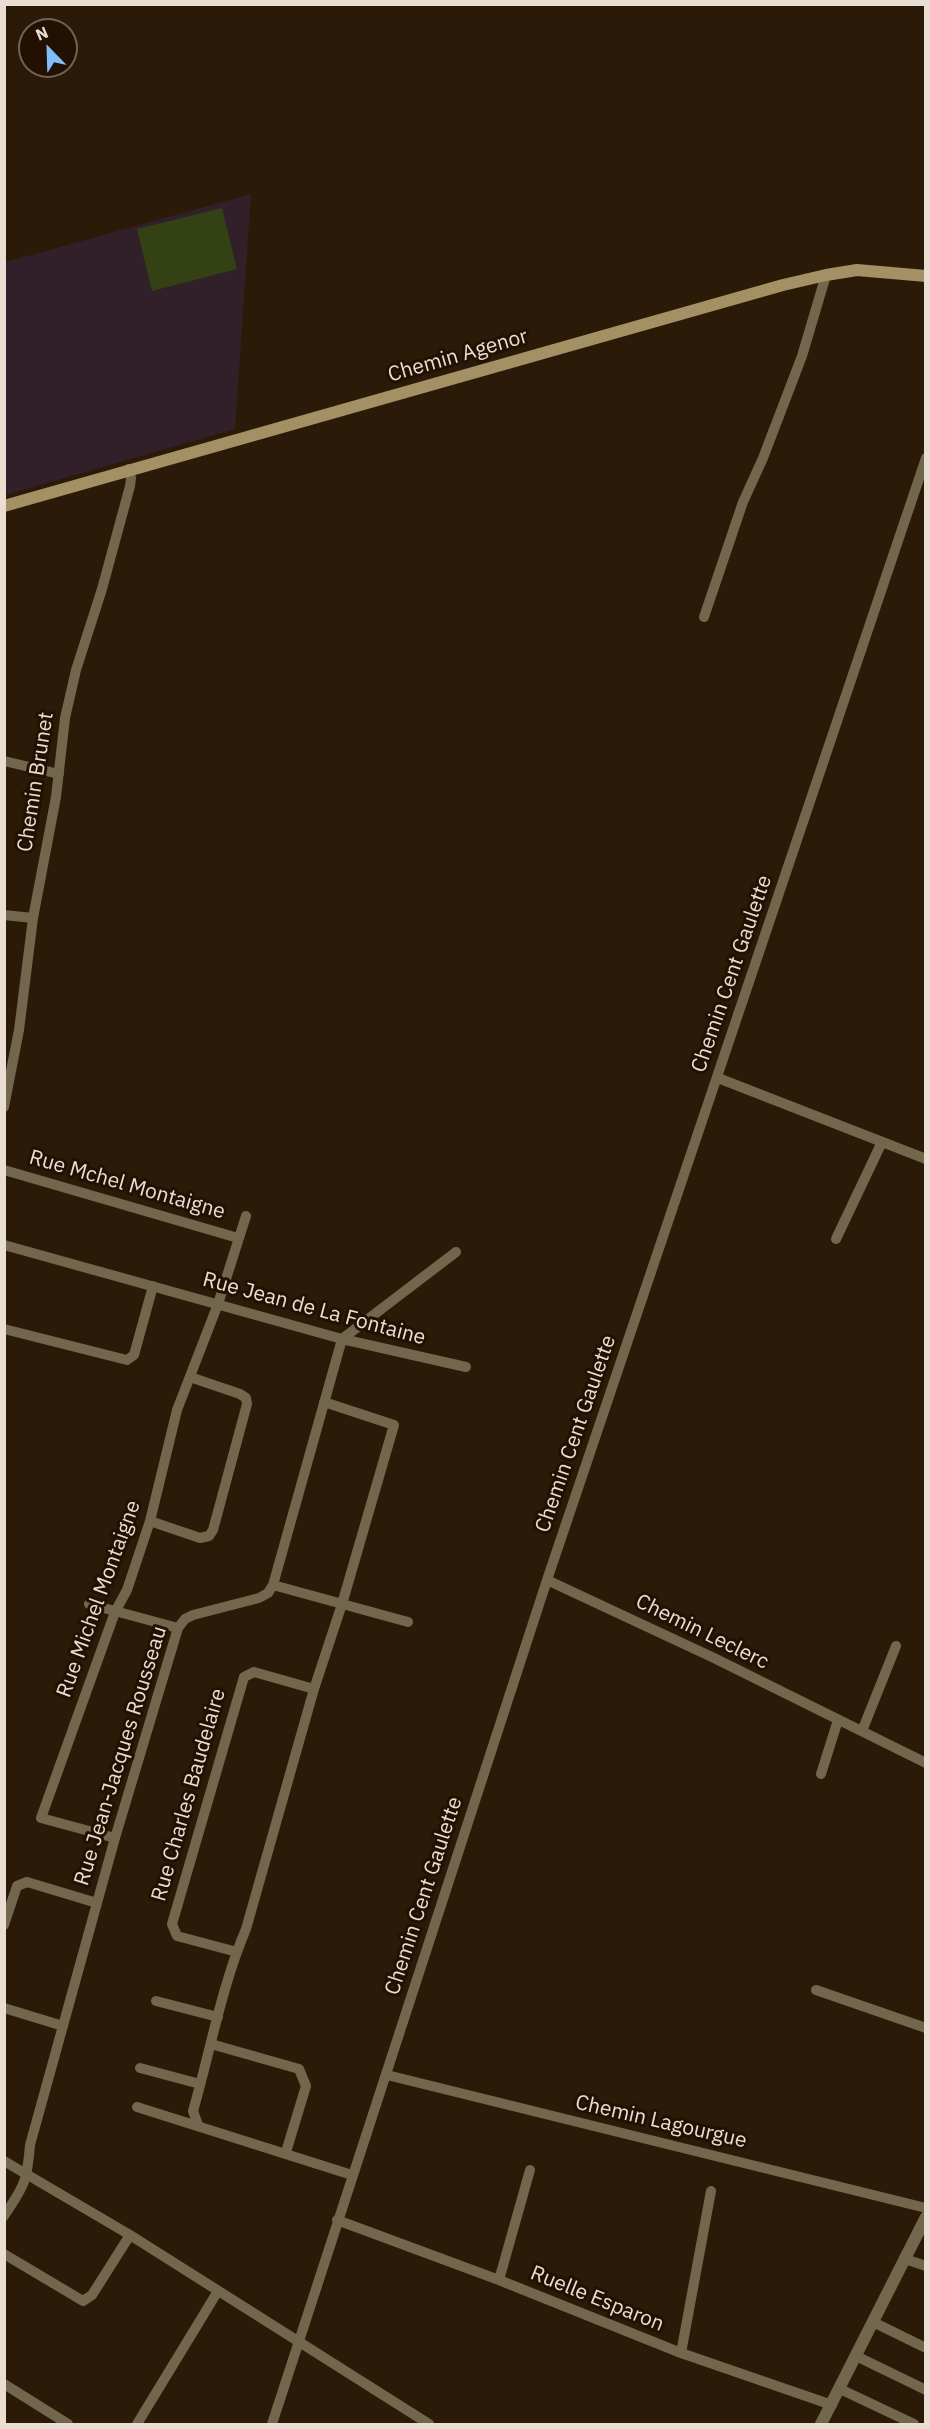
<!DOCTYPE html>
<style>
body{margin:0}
#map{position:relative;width:930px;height:2429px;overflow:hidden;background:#2c1a08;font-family:"IBM Plex Sans",sans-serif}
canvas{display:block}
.frame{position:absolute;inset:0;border:6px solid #eaddd2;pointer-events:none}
.north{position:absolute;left:18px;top:18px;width:60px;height:60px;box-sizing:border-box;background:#221102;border:2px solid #726355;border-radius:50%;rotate:337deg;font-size:16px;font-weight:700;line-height:24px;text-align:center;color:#eaddd2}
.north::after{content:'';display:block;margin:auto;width:21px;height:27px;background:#81bdfa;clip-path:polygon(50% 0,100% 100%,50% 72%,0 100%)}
</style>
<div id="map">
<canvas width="930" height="2429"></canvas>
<div class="frame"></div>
<div class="north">N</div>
</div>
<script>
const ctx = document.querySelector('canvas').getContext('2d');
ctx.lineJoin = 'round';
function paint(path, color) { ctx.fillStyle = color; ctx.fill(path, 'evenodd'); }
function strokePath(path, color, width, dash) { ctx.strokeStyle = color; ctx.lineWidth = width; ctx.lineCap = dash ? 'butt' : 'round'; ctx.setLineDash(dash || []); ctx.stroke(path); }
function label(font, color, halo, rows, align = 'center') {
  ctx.font = font + ' "IBM Plex Sans",sans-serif'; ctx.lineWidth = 6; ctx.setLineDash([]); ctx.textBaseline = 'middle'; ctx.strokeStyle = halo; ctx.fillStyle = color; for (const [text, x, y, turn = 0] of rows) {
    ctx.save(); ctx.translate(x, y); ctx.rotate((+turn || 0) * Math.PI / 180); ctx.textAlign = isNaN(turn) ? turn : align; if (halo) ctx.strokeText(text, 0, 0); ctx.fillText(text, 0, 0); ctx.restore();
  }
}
const education = new Path2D(`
 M 251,194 L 235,429 L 5,495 L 4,268 L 6,262 Z`);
const green = new Path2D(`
 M 222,208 L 237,269 L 152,291 L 137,229 Z`);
const minor = new Path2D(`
 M 704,617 L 743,502 L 763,458 L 802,356 L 826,275
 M 4,761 L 59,774
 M 4,915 L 33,918
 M 718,1078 L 926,1159
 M 4,1107 L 19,1030 L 33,918 L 56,797 L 65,718 L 76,670 L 102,589 L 130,486 L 131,478 L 129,469
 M 4,1170 L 238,1238
 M 836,1239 L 882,1142
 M 4,1245 L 342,1339 L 466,1367
 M 4,1329 L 127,1360 L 134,1355 L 153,1286
 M 150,1521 L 200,1538 L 209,1536 L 213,1530 L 247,1404 L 246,1398 L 240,1394 L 190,1377
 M 547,1580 L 714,1658 L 926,1763
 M 273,1585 L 408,1622
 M 89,1604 L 178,1628
 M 862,1731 L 896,1646
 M 821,1774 L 838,1720
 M 115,1838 L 41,1818 L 115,1612 L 127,1590 L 150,1521 L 177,1410 L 218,1304 L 246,1216
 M 4,1925 L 17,1886 L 27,1882 L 97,1903
 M 237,1952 L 177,1936 L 172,1924 L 244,1677 L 254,1672 L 314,1689
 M 816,1990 L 926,2028
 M 156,2001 L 218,2017
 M 4,2008 L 63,2026
 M 211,2044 L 299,2069 L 306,2086 L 286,2152
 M 140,2068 L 200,2084
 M 387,2075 C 566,2120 746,2162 926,2208
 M 137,2107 L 352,2175
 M 198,2125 L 193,2111 C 210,2052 222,1985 246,1929 L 314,1689 L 342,1604 L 394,1425 L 324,1402
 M 4,2161 L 130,2235 L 429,2424
 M 4,2216 C 25,2185 27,2181 30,2145 L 115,1838 L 178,1628 L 185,1619 L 193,1615 L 259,1598 L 268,1593 L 273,1585 L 342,1339 L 456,1252
 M 337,2220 L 499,2280 L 681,2353 L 832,2405
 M 4,2254 L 83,2301 L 92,2295 L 130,2235
 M 905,2259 L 926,2266
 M 499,2280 L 530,2170
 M 873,2322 L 926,2348
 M 681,2353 L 711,2191
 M 856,2356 L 926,2390
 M 4,2384 L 68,2424
 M 840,2389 L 914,2424
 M 137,2424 L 218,2291
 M 272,2424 L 547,1580 L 926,458`);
const tertiary = new Path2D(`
 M 821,2424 L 926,2217`);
const secondary = new Path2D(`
 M 4,506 L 783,285 L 826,275 L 857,270 L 926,276`);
const streetNames = [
 ["Chemin Agenor",458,356,-16],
 ["Chemin Brunet",36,782,-81],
 ["Chemin Cent Gaulette",732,974,-71],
 ["Rue Mchel Montaigne",127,1185,16],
 ["Rue Jean de La Fontaine",314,1309,15],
 ["Chemin Cent Gaulette",576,1434,-71],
 ["Rue Michel Montaigne",99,1599,-70],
 ["Chemin Leclerc",702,1632,26],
 ["Rue Jean-Jacques Rousseau",121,1756,-73],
 ["Rue Charles Baudelaire",189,1795,-74],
 ["Chemin Cent Gaulette",424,1896,-72],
 ["Chemin Lagourgue",661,2122,13],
 ["Ruelle Esparon",597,2299,22]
];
paint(education, '#312029');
paint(green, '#334114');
strokePath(minor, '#72674c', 10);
strokePath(tertiary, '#72674c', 12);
strokePath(secondary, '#a39064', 12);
label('21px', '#eaddd2', '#221102', streetNames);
</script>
